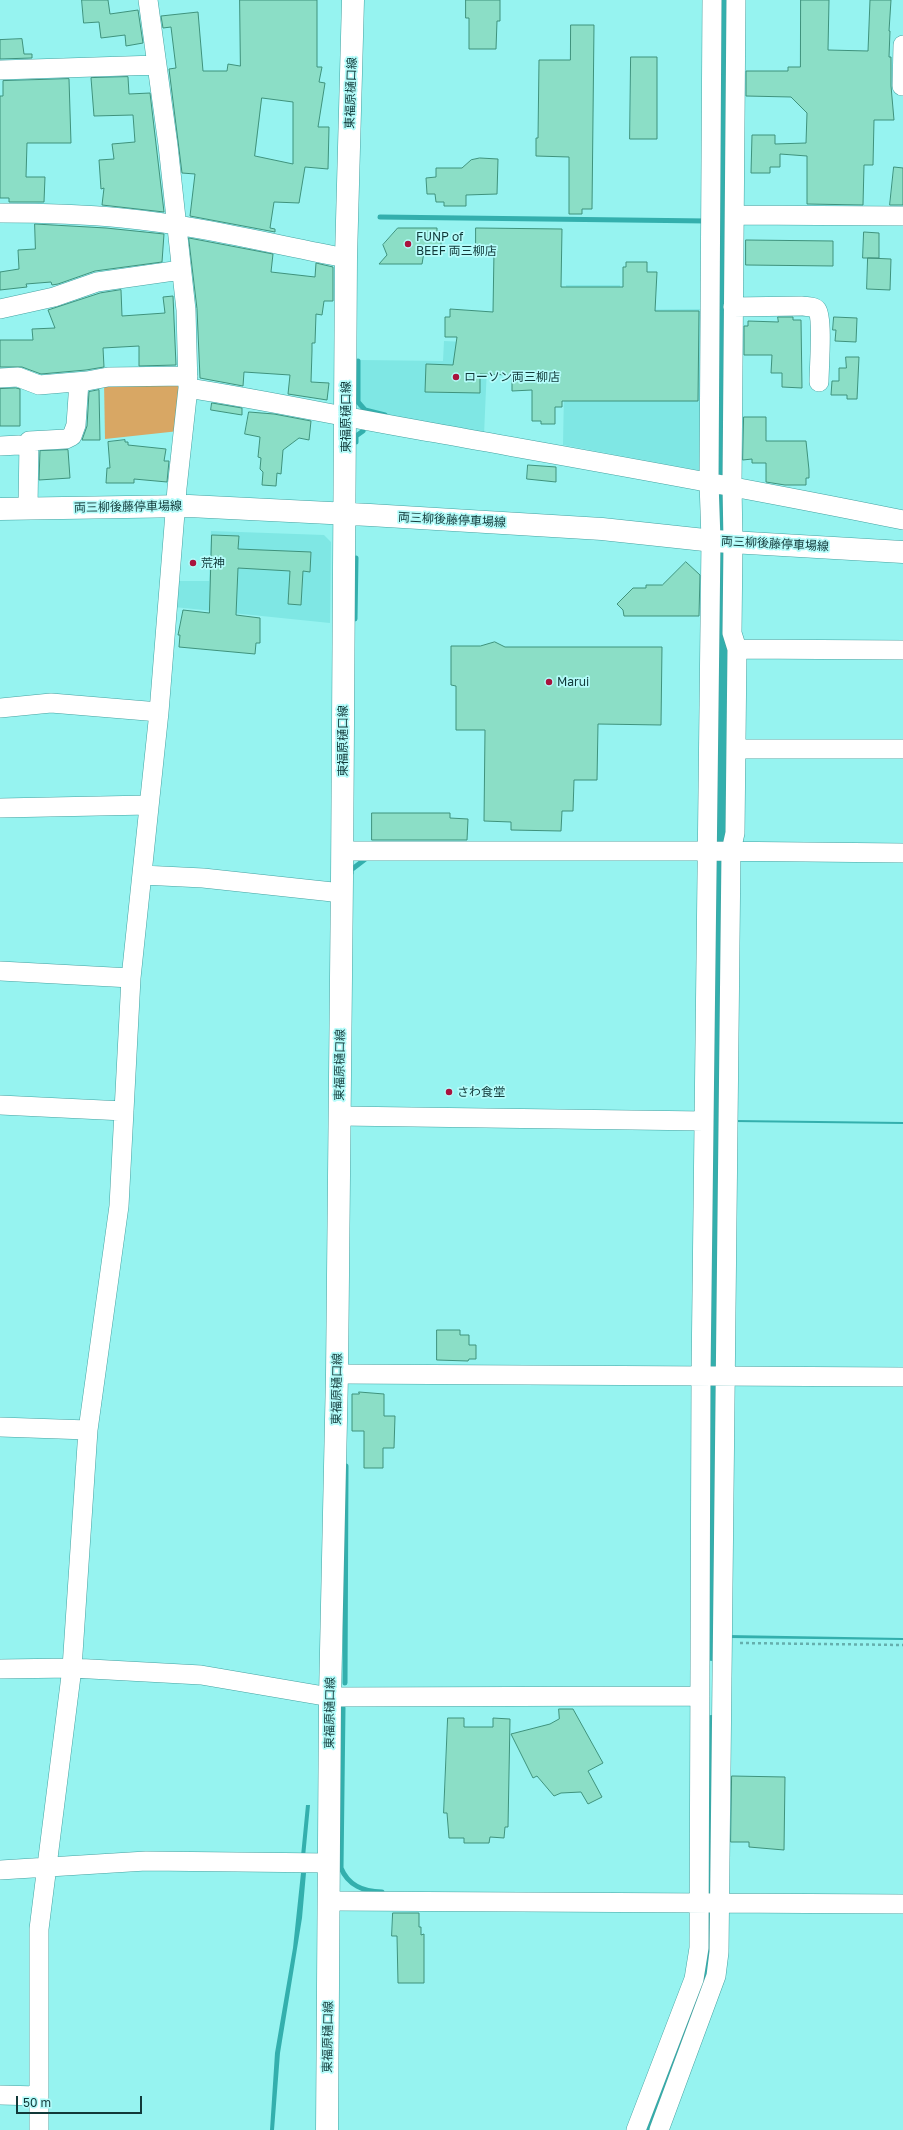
<!DOCTYPE html>
<meta charset="utf-8">
<style>
body{margin:0}
#map{position:relative;width:903px;height:2130px;overflow:hidden;background:#96f3f0;font-family:"Golos Text",sans-serif}
canvas{display:block}
.scale{position:absolute;left:16px;top:2096px;width:126px;height:18px;box-sizing:border-box;border:2px solid #113939;border-top:0;padding-left:5px;font-size:12px;line-height:14px;white-space:nowrap;color:#113939;-webkit-text-stroke:3px #b5fcfa;paint-order:stroke}
</style>
<div id="map">
<canvas width="903" height="2130"></canvas>
<div class="scale">50 m</div>
</div>
<script>
const ctx = document.querySelector('canvas').getContext('2d');
ctx.lineJoin = 'round';
function paint(path, color) { ctx.fillStyle = color; ctx.fill(path, 'evenodd'); }
function strokePath(path, color, width, dash) { ctx.strokeStyle = color; ctx.lineWidth = width; ctx.lineCap = dash ? 'butt' : 'round'; ctx.setLineDash(dash || []); ctx.stroke(path); }
function label(font, color, halo, rows, align = 'center') {
  ctx.font = font + ' "Golos Text","Noto Sans JP",sans-serif'; ctx.lineWidth = 3.5; ctx.setLineDash([]); ctx.textBaseline = 'middle'; ctx.strokeStyle = halo; ctx.fillStyle = color; for (const [text, x, y, turn = 0] of rows) {
    ctx.save(); ctx.translate(x, y); ctx.rotate((+turn || 0) * Math.PI / 180); ctx.textAlign = isNaN(turn) ? turn : align; if (halo) ctx.strokeText(text, 0, 0); ctx.fillText(text, 0, 0); ctx.restore();
  }
}
const built = new Path2D(`
 M 566,285 L 620,285 L 621,310 L 704,309 L 703,471 L 563,445 Z
 M 444,341 L 488,343 L 484,435 L 364,413 L 358,409 L 360,360 L 443,361 Z
 M 211,531 L 324,535 L 331,542 L 330,623 L 174,607 L 175,581 L 209,581 Z`);
const green = new Path2D(`
 M 180,379 L 179,431 L 105,439 L 104,381 Z`);
const water = new Path2D(`
 M 734,1120 L 903,1122 L 903,1124 L 734,1122 Z
 M 727,1635 L 903,1638 L 903,1640 L 728,1638 Z
 M 306,1805 L 310,1805 L 305,1857 L 301,1856 Z
 M 301,1873 L 306,1873 L 302,1918 L 280,2053 L 274,2130 L 270,2130 L 275,2053 L 293,1948 Z`);
const stream = new Path2D(`
 M 380,217 L 707,221
 M 358,361 L 358,402 L 365,410 L 385,415
 M 356,442 L 356,436 L 363,431
 M 355,619 L 356,558
 M 351,873 L 351,870 L 368,857
 M 345,1683 L 346,1466
 M 343,1708 L 341,1868 C 348,1885 364,1892 382,1892`);
const river = new Path2D(`
 M 713,1646 C 718,1097 718,549 726,0
 M 649,2130 L 708,1969 L 712,1730`);
const building = new Path2D(`
 M 82,0 L 108,0 L 110,14 L 138,10 L 143,43 L 126,46 L 125,35 L 101,38 L 99,22 L 84,23 Z
 M 240,0 L 317,0 L 317,67 L 322,67 L 319,82 L 325,83 L 318,127 L 329,127 L 328,169 L 305,167 L 299,203 L 274,202 L 270,228 L 275,229 L 275,232 L 190,216 L 195,174 L 182,173 L 169,69 L 176,68 L 171,27 L 163,28 L 161,16 L 198,12 L 203,71 L 227,71 L 228,64 L 240,66 ZM 262,98 L 293,102 L 293,164 L 255,156 Z
 M 466,0 L 500,0 L 500,21 L 497,21 L 496,49 L 469,49 L 469,18 L 466,18 Z
 M 801,0 L 829,0 L 828,50 L 868,51 L 870,0 L 891,0 L 889,31 L 890,31 L 889,57 L 891,57 L 891,86 L 894,120 L 874,120 L 873,165 L 864,165 L 863,205 L 807,204 L 807,156 L 780,154 L 780,167 L 770,167 L 770,173 L 751,173 L 752,135 L 775,135 L 775,144 L 806,143 L 807,113 L 791,97 L 746,96 L 746,71 L 788,71 L 788,67 L 800,67 Z
 M 571,25 L 594,25 L 592,209 L 582,209 L 582,214 L 569,214 L 569,157 L 536,156 L 536,138 L 538,138 L 539,60 L 570,60 Z
 M 22,39 L 24,54 L 32,54 L 32,58 L 0,59 L 0,40 Z
 M 631,57 L 657,57 L 657,139 L 630,139 Z
 M 128,77 L 129,94 L 150,93 L 164,212 L 102,205 L 104,188 L 101,189 L 99,160 L 114,159 L 112,144 L 135,142 L 133,115 L 94,116 L 91,78 Z
 M 69,79 L 71,143 L 27,143 L 26,177 L 45,177 L 44,202 L 9,202 L 9,198 L 0,198 L 0,96 L 3,96 L 3,81 Z
 M 480,158 L 498,159 L 497,194 L 466,195 L 466,206 L 444,206 L 444,202 L 436,202 L 435,194 L 427,194 L 426,178 L 436,177 L 436,168 L 462,168 L 471,160 Z
 M 894,167 L 903,168 L 903,205 L 890,205 Z
 M 35,224 L 106,228 L 164,234 L 162,262 L 95,271 L 58,284 L 52,285 L 51,282 L 26,284 L 27,287 L 0,290 L 0,272 L 19,269 L 18,250 L 35,249 Z
 M 398,228 L 437,228 L 437,231 L 441,231 L 441,252 L 424,252 L 422,264 L 379,264 L 387,255 L 383,245 Z
 M 476,228 L 562,229 L 561,287 L 623,287 L 623,267 L 626,267 L 626,262 L 647,262 L 647,272 L 657,272 L 655,311 L 699,311 L 698,401 L 562,401 L 562,407 L 555,407 L 555,424 L 541,424 L 541,421 L 532,421 L 532,390 L 512,391 L 512,375 L 480,374 L 480,393 L 425,392 L 426,364 L 453,365 L 457,337 L 445,337 L 445,317 L 450,317 L 450,309 L 493,312 L 494,251 L 476,251 Z
 M 864,232 L 879,233 L 879,258 L 863,258 Z
 M 189,238 L 273,254 L 271,272 L 315,277 L 316,263 L 333,267 L 333,301 L 324,301 L 322,315 L 316,314 L 315,343 L 312,343 L 312,351 L 311,382 L 329,383 L 327,400 L 288,394 L 290,375 L 244,372 L 243,386 L 200,378 L 197,309 Z
 M 746,240 L 833,241 L 833,266 L 746,265 Z
 M 868,258 L 891,259 L 890,290 L 867,289 Z
 M 121,290 L 122,316 L 165,313 L 163,297 L 173,296 L 176,365 L 139,366 L 139,346 L 103,348 L 104,367 L 86,370 L 41,374 L 22,367 L 0,367 L 0,340 L 33,340 L 32,329 L 55,328 L 48,310 L 100,293 Z
 M 778,317 L 793,317 L 793,320 L 801,320 L 802,388 L 782,387 L 782,373 L 771,373 L 772,355 L 744,355 L 744,326 L 748,326 L 748,321 L 778,322 Z
 M 834,317 L 857,318 L 856,342 L 835,341 L 836,330 L 833,330 Z
 M 846,357 L 859,357 L 857,399 L 847,399 L 847,395 L 831,395 L 832,381 L 839,381 L 839,368 L 846,368 Z
 M 16,388 L 20,389 L 20,426 L 0,426 L 0,389 Z
 M 99,390 L 100,440 L 82,440 L 87,426 L 89,392 Z
 M 212,403 L 242,408 L 242,415 L 211,410 Z
 M 249,412 L 274,414 L 311,421 L 309,440 L 299,438 L 283,450 L 281,474 L 277,473 L 276,486 L 262,485 L 263,472 L 260,469 L 261,458 L 258,457 L 260,437 L 245,434 Z
 M 744,417 L 766,417 L 766,441 L 806,441 L 809,470 L 809,478 L 806,478 L 806,485 L 785,485 L 766,482 L 766,463 L 752,463 L 752,459 L 743,460 Z
 M 125,440 L 125,442 L 128,442 L 128,445 L 166,449 L 164,461 L 169,461 L 167,482 L 134,479 L 134,483 L 106,483 L 107,468 L 110,468 L 108,442 Z
 M 68,450 L 70,478 L 39,480 L 40,451 Z
 M 528,465 L 556,467 L 556,482 L 527,479 Z
 M 212,535 L 239,536 L 238,549 L 311,552 L 310,572 L 303,571 L 301,605 L 288,604 L 290,571 L 238,568 L 236,615 L 260,618 L 260,643 L 256,643 L 255,654 L 179,647 L 180,635 L 178,635 L 183,610 L 209,613 Z
 M 686,562 L 700,575 L 699,616 L 624,616 L 623,610 L 617,604 L 633,588 L 646,588 L 646,585 L 662,585 Z
 M 495,642 L 505,647 L 662,647 L 661,725 L 598,724 L 597,780 L 574,780 L 573,811 L 562,811 L 561,831 L 511,830 L 511,822 L 484,821 L 485,730 L 456,730 L 456,686 L 451,685 L 451,646 L 480,646 Z
 M 372,813 L 450,813 L 450,818 L 468,819 L 467,840 L 372,840 Z
 M 437,1330 L 460,1330 L 460,1335 L 469,1335 L 469,1345 L 476,1345 L 476,1359 L 469,1359 L 468,1361 L 437,1360 Z
 M 359,1392 L 384,1394 L 384,1416 L 395,1416 L 394,1448 L 383,1448 L 383,1468 L 364,1468 L 364,1431 L 352,1431 L 352,1394 L 359,1394 Z
 M 559,1709 L 573,1709 L 603,1763 L 588,1771 L 602,1797 L 588,1804 L 581,1792 L 561,1793 L 554,1796 L 537,1776 L 533,1778 L 511,1734 L 550,1724 L 559,1719 Z
 M 448,1718 L 464,1718 L 464,1727 L 493,1727 L 493,1718 L 510,1719 L 508,1827 L 505,1827 L 504,1838 L 490,1837 L 489,1843 L 464,1843 L 464,1838 L 449,1838 L 447,1813 L 444,1813 Z
 M 732,1776 L 785,1777 L 784,1850 L 749,1847 L 749,1842 L 731,1842 Z
 M 393,1913 L 419,1913 L 419,1927 L 421,1927 L 421,1935 L 424,1934 L 424,1983 L 398,1983 L 397,1936 L 392,1936 Z`);
const path = new Path2D(`
 M 740,1643 L 903,1645`);
const minor = new Path2D(`
 M 0,70 L 157,65
 M 902,86 L 903,45
 M 0,213 C 41,213 81,214 122,218 C 197,225 272,244 346,258
 M 735,215 L 903,216
 M 733,307 L 802,306 C 807,307 814,306 817,310 C 823,318 819,370 819,382
 M 0,309 L 54,297 L 97,282 L 181,270
 M 0,378 L 18,377 L 39,385 L 87,381 L 108,377 L 188,376
 M 188,388 C 271,401 353,419 436,433 C 592,461 748,488 903,520
 M 0,446 L 19,445 L 29,447
 M 28,508 L 29,441 L 66,439 L 72,436 L 76,425 L 79,382
 M 737,649 L 903,650
 M 0,708 L 51,703 L 159,712
 M 736,749 L 903,749
 M 0,808 L 149,805
 M 342,851 L 708,851 L 903,853
 M 142,875 L 203,878 L 342,893
 M 0,971 L 131,978
 M 0,1105 L 124,1111
 M 340,1116 L 704,1121
 M 337,1374 L 903,1377
 M 0,1427 L 88,1430
 M 0,1669 L 72,1668 L 201,1675 L 330,1697 L 700,1696
 M 0,1870 L 146,1861 L 329,1863
 M 329,1901 L 903,1904
 M 0,2095 L 39,2096
 M 39,2130 L 39,1929 L 72,1668 L 88,1430 L 119,1206 L 131,978 L 159,712 L 177,488 L 188,388 L 186,310 L 168,145 L 148,0
 M 636,2130 L 694,1979 L 699,1948 L 701,1375 L 711,540 L 709,482 L 712,0
 M 659,2130 L 716,1976 L 719,1952 L 731,851 L 735,833 L 737,649 L 732,633 L 733,542 L 732,485 L 736,0`);
const major = new Path2D(`
 M 0,509 L 189,506 L 370,515 L 602,529 L 714,541 L 903,552
 M 327,2130 L 330,1697 L 337,1374 L 342,878 L 346,258 L 353,0`);
const markers = [
 [408,244,4,"#a9123d"],
 [456,377,4,"#a9123d"],
 [193,563,4,"#a9123d"],
 [549,682,4,"#a9123d"],
 [449,1092,4,"#a9123d"]
];
const streetNames = [
 ["東福原樋口線",351,93,-88],
 ["東福原樋口線",346,417,-90],
 ["両三柳後藤停車場線",128,507,-1],
 ["両三柳後藤停車場線",452,520,3],
 ["両三柳後藤停車場線",775,544,3],
 ["東福原樋口線",343,741,-90],
 ["東福原樋口線",340,1065,-89],
 ["東福原樋口線",337,1389,-89],
 ["東福原樋口線",330,1713,-89],
 ["東福原樋口線",328,2037,-89]
];
const poiNames = [
 ["FUNP of",416,237],
 ["BEEF 両三柳店",416,251],
 ["ローソン両三柳店",464,377],
 ["荒神",201,563],
 ["Marui",557,682],
 ["さわ食堂",457,1092]
];
paint(built, '#7fe7e4');
paint(green, '#d8a764');
paint(water, '#33afad');
strokePath(stream, '#33afad', 5);
strokePath(river, '#33afad', 30);
paint(building, '#8bdec6');
strokePath(building, '#3f927c', 1);
strokePath(minor, '#44a2a1', 20);
strokePath(major, '#44a2a1', 23);
strokePath(path, '#65afad', 2.5, [3, 3]);
strokePath(minor, '#fff', 19);
strokePath(major, '#fff', 22);
for (const [x, y, r, color] of markers) { const dot = new Path2D(); dot.arc(x, y, r, 0, 2 * Math.PI); ctx.fillStyle = color; ctx.fill(dot); strokePath(dot, '#b5fcfa', 1.5); }
label('12px', '#113939', '#b5fcfa', streetNames);
label('12px', '#113939', '#b5fcfa', poiNames, 'left');
</script>
